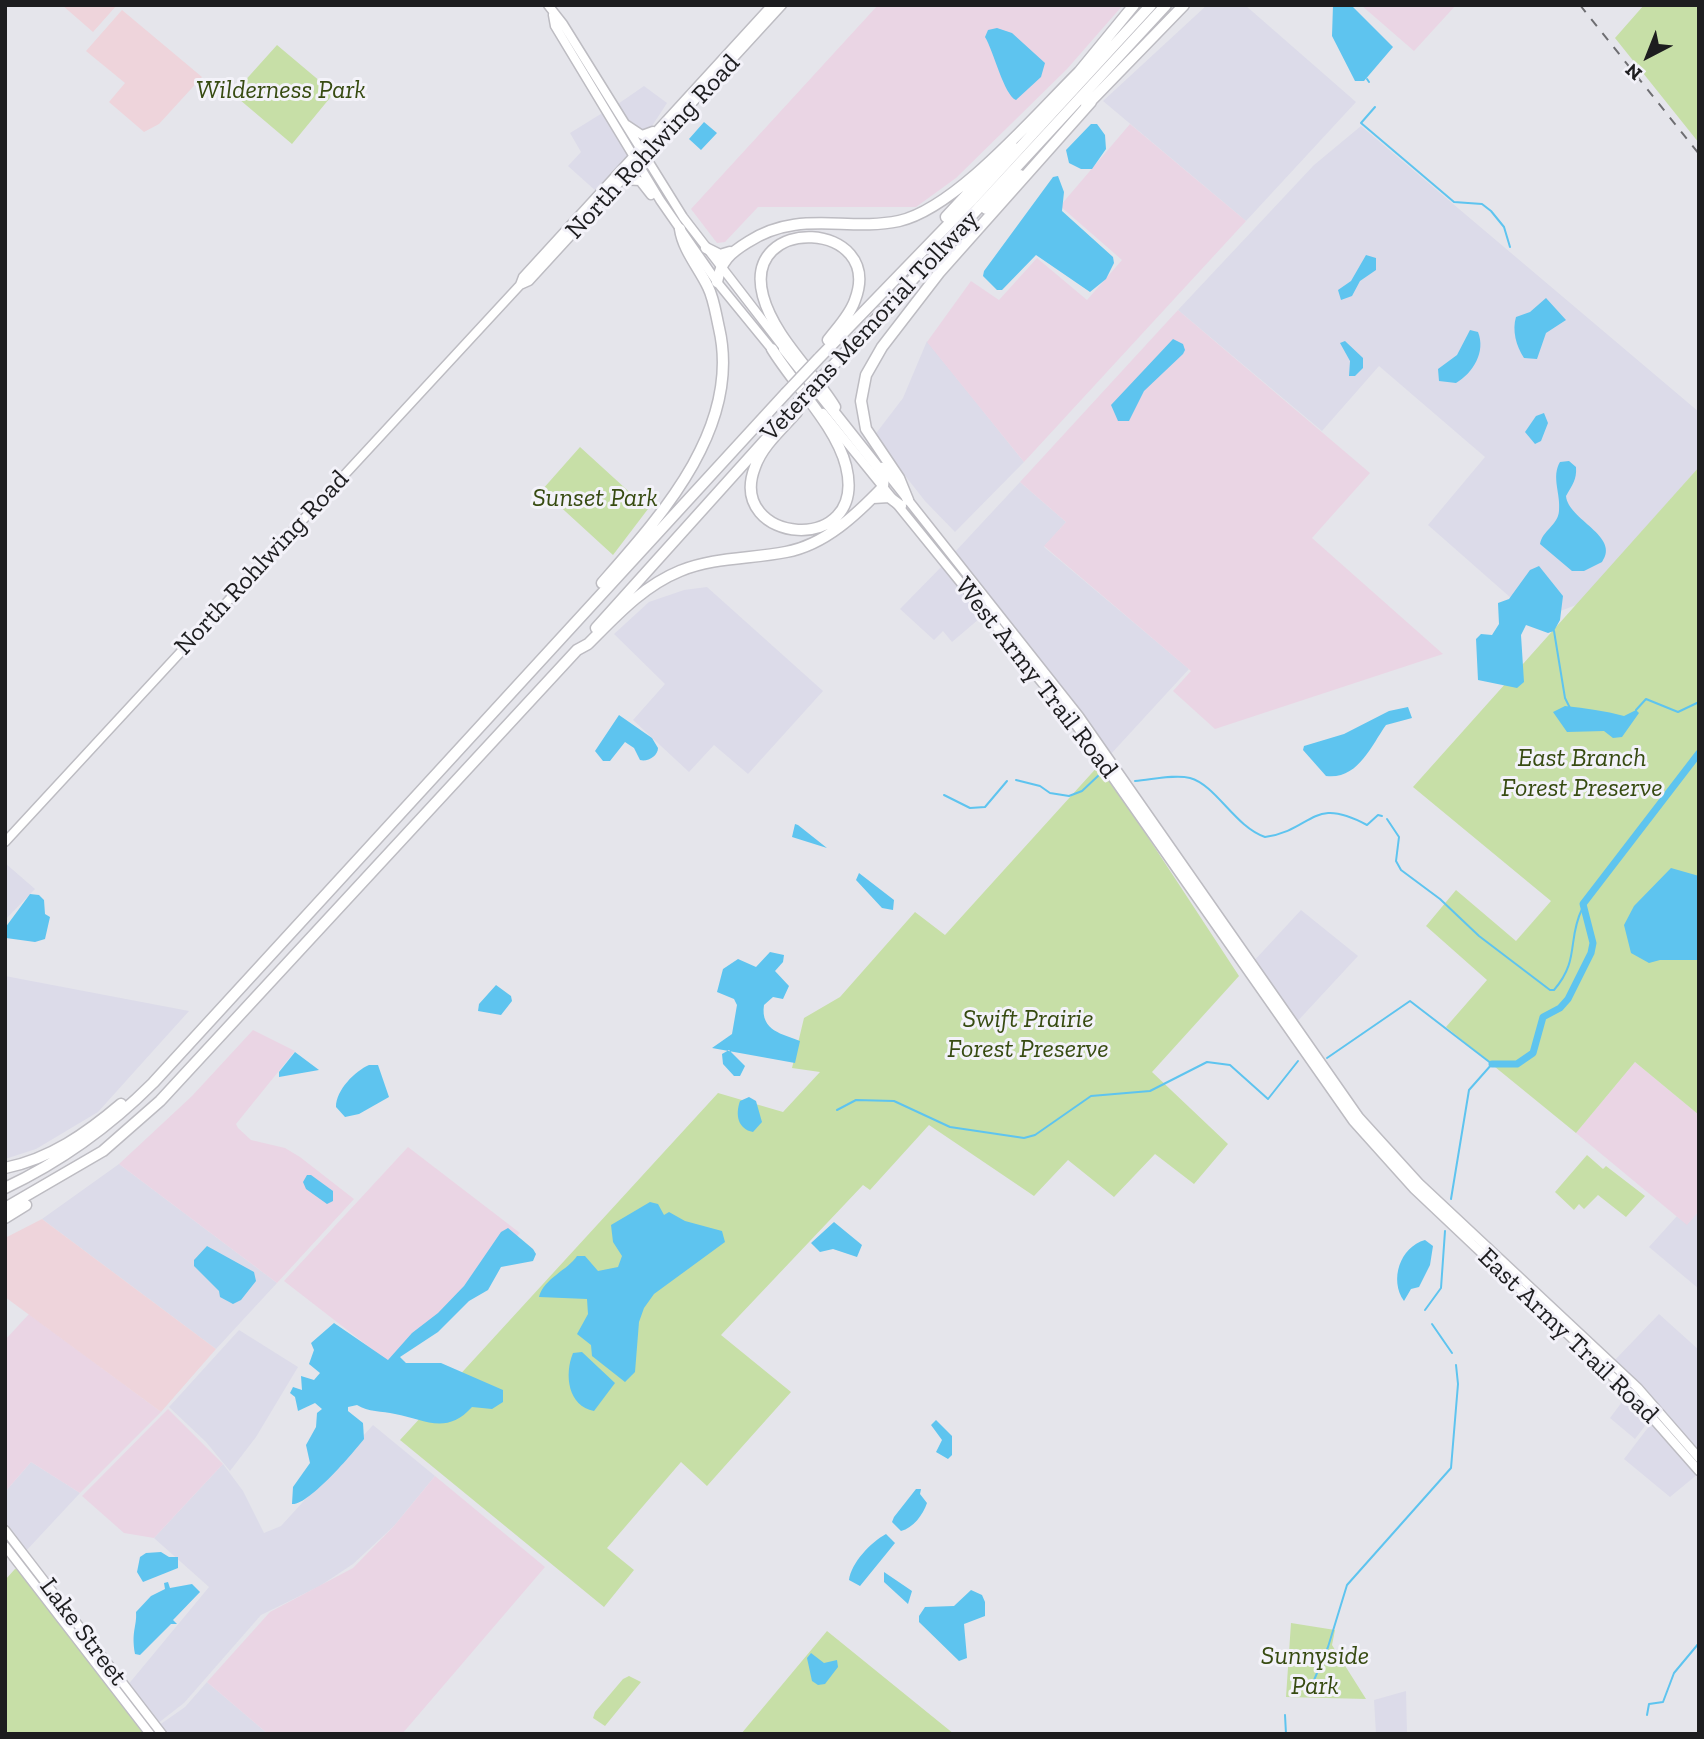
<!DOCTYPE html>
<style>
body{margin:0}
#map{position:relative;width:1704px;height:1739px;overflow:hidden;background:#e5e5eb;font-family:"Zilla Slab",serif}
canvas{display:block}
.frame{position:absolute;inset:0;border:7px solid #1d1d1f;pointer-events:none}
.north{position:absolute;left:1613px;top:21px;width:70px;height:70px;-webkit-text-stroke:5px #f3f2f9;paint-order:stroke;rotate:222deg;font-size:19px;font-weight:700;line-height:28px;text-align:center;color:#1d1d1f}
.north::after{content:'';display:block;margin:auto;width:24px;height:32px;background:#1d1d1f;clip-path:polygon(50% 0,100% 100%,50% 72%,0 100%)}
</style>
<div id="map">
<canvas width="1704" height="1739"></canvas>
<div class="frame"></div>
<div class="north">N</div>
</div>
<script>
const ctx = document.querySelector('canvas').getContext('2d');
ctx.lineJoin = 'round';
function paint(path, color) { ctx.fillStyle = color; ctx.fill(path, 'evenodd'); }
function strokePath(path, color, width, dash) { ctx.strokeStyle = color; ctx.lineWidth = width; ctx.lineCap = dash ? 'butt' : 'round'; ctx.setLineDash(dash || []); ctx.stroke(path); }
function label(font, color, halo, rows, align = 'center') {
  ctx.font = font + ' "Zilla Slab",serif'; ctx.lineWidth = 6; ctx.setLineDash([]); ctx.textBaseline = 'middle'; ctx.strokeStyle = halo; ctx.fillStyle = color; for (const [text, x, y, turn = 0] of rows) {
    ctx.save(); ctx.translate(x, y); ctx.rotate((+turn || 0) * Math.PI / 180); ctx.textAlign = isNaN(turn) ? turn : align; if (halo) ctx.strokeText(text, 0, 0); ctx.fillText(text, 0, 0); ctx.restore();
  }
}
const built = new Path2D(`
 M 1207,5 L 1245,5 L 1356,102 L 1246,221 L 1103,101 Z
 M 644,86 L 667,103 L 639,146 L 615,106 Z
 M 604,112 L 629,156 L 597,192 L 568,166 L 581,152 L 570,133 Z
 M 1361,126 L 1699,412 L 1699,467 L 1579,604 L 1536,620 L 1428,525 L 1485,457 L 1379,366 L 1322,431 L 1178,310 L 1314,165 Z
 M 927,341 L 1024,462 L 955,532 L 925,501 L 874,436 L 903,398 Z
 M 1020,482 L 1066,522 L 1044,547 L 1189,669 L 1110,755 L 1044,666 L 954,553 Z
 M 945,563 L 986,613 L 952,642 L 943,631 L 934,640 L 900,609 Z
 M 707,587 L 823,691 L 748,774 L 714,745 L 689,772 L 633,720 L 665,684 L 614,634 L 649,602 L 684,590 Z
 M 5,863 L 35,889 L 5,920 Z
 M 1301,910 L 1358,956 L 1294,1025 L 1252,963 Z
 M 5,976 L 189,1011 L 98,1112 L 36,1149 L 5,1159 Z
 M 119,1164 L 277,1283 L 216,1349 L 42,1219 Z
 M 1699,1211 L 1699,1289 L 1649,1247 L 1677,1216 L 1687,1224 Z
 M 1659,1314 L 1699,1350 L 1699,1456 L 1613,1362 Z
 M 239,1330 L 298,1367 L 256,1437 L 230,1471 L 206,1442 L 169,1407 Z
 M 1628,1394 L 1651,1418 L 1635,1439 L 1610,1418 Z
 M 1653,1421 L 1699,1473 L 1670,1497 L 1624,1459 Z
 M 373,1425 L 435,1476 L 394,1526 L 353,1564 L 320,1586 L 261,1615 L 184,1703 L 157,1724 L 127,1686 L 209,1587 L 154,1538 L 223,1464 L 243,1491 L 264,1533 L 281,1526 Z
 M 31,1462 L 80,1493 L 25,1552 L 5,1527 L 5,1492 Z
 M 207,1682 L 268,1734 L 164,1734 L 158,1726 L 185,1707 Z
 M 1406,1691 L 1407,1732 L 1376,1734 L 1374,1700 Z`);
const industrial = new Path2D(`
 M 878,5 L 1123,5 L 1067,69 L 956,178 L 916,207 L 758,207 L 725,242 L 717,243 L 691,209 Z
 M 1361,5 L 1456,5 L 1414,51 Z
 M 1130,124 L 1246,221 L 1024,462 L 927,342 L 971,281 L 999,300 L 1037,258 L 1087,300 L 1122,260 L 1060,206 Z
 M 1178,310 L 1370,473 L 1312,538 L 1443,654 L 1215,729 L 1173,691 L 1191,671 L 1044,546 L 1066,522 L 1020,482 Z
 M 253,1030 L 295,1051 L 236,1124 L 238,1128 L 251,1140 L 285,1148 L 300,1157 L 354,1199 L 277,1283 L 119,1164 L 192,1096 Z
 M 1635,1062 L 1699,1115 L 1699,1211 L 1687,1225 L 1576,1133 Z
 M 408,1147 L 520,1233 L 391,1364 L 284,1281 Z
 M 29,1314 L 161,1412 L 80,1493 L 31,1462 L 5,1492 L 5,1340 Z
 M 168,1409 L 223,1464 L 154,1538 L 124,1533 L 82,1496 Z
 M 435,1476 L 545,1567 L 402,1734 L 268,1734 L 207,1682 L 270,1612 L 353,1568 L 394,1526 Z`);
const education = new Path2D(`
 M 62,5 L 117,5 L 93,32 Z
 M 122,10 L 202,77 L 159,124 L 144,132 L 109,102 L 125,83 L 86,51 Z
 M 42,1219 L 216,1349 L 161,1412 L 5,1297 L 5,1238 Z`);
const green = new Path2D(`
 M 1644,5 L 1699,5 L 1699,143 L 1615,38 Z
 M 277,45 L 334,93 L 292,144 L 233,94 Z
 M 580,447 L 648,509 L 613,555 L 542,490 Z
 M 1699,467 L 1699,1115 L 1635,1062 L 1576,1133 L 1446,1027 L 1487,980 L 1426,926 L 1456,890 L 1516,941 L 1551,901 L 1413,787 Z
 M 1100,764 L 1239,976 L 1152,1072 L 1228,1144 L 1194,1184 L 1155,1154 L 1114,1197 L 1068,1160 L 1034,1196 L 929,1125 L 870,1190 L 863,1185 L 721,1335 L 791,1392 L 707,1486 L 681,1462 L 607,1548 L 634,1570 L 604,1607 L 400,1440 L 718,1093 L 783,1112 L 820,1072 L 792,1068 L 804,1018 L 840,997 L 915,912 L 945,935 Z
 M 1587,1155 L 1603,1169 L 1606,1166 L 1645,1196 L 1626,1217 L 1598,1195 L 1584,1209 L 1579,1204 L 1574,1210 L 1555,1192 Z
 M 15,1569 L 24,1571 L 144,1734 L 5,1734 L 5,1580 Z
 M 1291,1623 L 1335,1630 L 1332,1645 L 1366,1699 L 1286,1697 Z
 M 827,1631 L 954,1734 L 741,1734 Z
 M 629,1676 L 641,1682 L 605,1726 L 593,1718 L 595,1712 L 623,1679 Z`);
const water = new Path2D(`
 M 1333,5 L 1351,5 L 1393,47 L 1364,81 L 1355,81 L 1332,36 Z
 M 997,28 L 1012,33 L 1045,63 L 1041,77 L 1016,100 C 1004,95 994,52 985,37 L 988,30 Z
 M 704,122 L 717,133 L 701,150 L 689,139 Z
 M 1091,124 L 1097,124 L 1105,135 L 1106,149 L 1092,169 L 1081,169 L 1069,163 L 1066,150 Z
 M 1058,176 L 1064,192 L 1062,211 L 1113,257 L 1114,263 L 1106,279 L 1090,292 L 1036,255 L 1002,290 L 997,290 L 983,276 L 984,271 L 1053,177 Z
 M 1366,255 L 1376,258 L 1376,270 L 1360,281 L 1352,296 L 1341,300 L 1338,290 L 1351,281 Z
 M 1546,298 L 1566,320 L 1546,333 L 1537,359 L 1524,358 C 1516,346 1512,330 1516,317 L 1530,312 Z
 M 1470,330 L 1478,332 C 1486,352 1473,373 1456,383 L 1439,381 L 1438,369 L 1457,355 Z
 M 1173,339 L 1183,344 L 1185,350 L 1183,354 L 1144,391 L 1129,421 L 1118,421 L 1111,405 Z
 M 1345,341 L 1363,358 L 1363,368 L 1355,376 L 1349,376 L 1350,361 L 1340,343 Z
 M 1544,413 L 1548,423 L 1541,441 L 1535,444 L 1525,432 L 1536,416 Z
 M 1569,461 L 1576,467 C 1577,480 1572,485 1566,496 C 1568,520 1621,536 1602,562 L 1584,571 L 1572,571 L 1540,544 C 1542,531 1558,525 1559,511 C 1561,494 1551,477 1560,462 Z
 M 1539,566 L 1563,596 L 1560,620 L 1554,631 L 1548,633 L 1526,625 L 1521,635 L 1524,682 L 1517,688 L 1478,680 L 1476,639 L 1481,634 L 1492,635 L 1499,624 L 1498,603 L 1509,599 L 1530,570 Z
 M 1565,706 C 1586,708 1605,711 1624,716 L 1636,710 L 1639,713 L 1622,737 L 1613,738 L 1604,731 L 1567,732 L 1553,712 Z
 M 1408,707 L 1412,718 L 1386,725 C 1371,746 1358,780 1326,776 L 1303,750 L 1304,746 L 1344,734 L 1389,711 Z
 M 619,715 L 652,738 L 658,748 C 658,756 648,762 640,760 L 634,748 L 625,742 L 610,761 L 603,761 L 595,751 Z
 M 795,824 L 798,825 L 827,848 L 792,837 Z
 M 1671,868 L 1699,876 L 1699,960 L 1660,960 L 1649,963 L 1631,953 L 1624,925 L 1634,906 Z
 M 859,873 L 894,900 L 893,910 L 882,908 L 856,880 Z
 M 30,894 L 39,895 L 44,900 L 45,914 L 50,917 L 45,939 L 35,942 L 6,938 L 5,928 Z
 M 770,952 L 784,955 L 783,962 L 775,971 L 789,986 L 783,999 L 773,997 L 764,1005 C 760,1031 783,1034 800,1041 L 795,1063 L 712,1048 L 732,1034 L 737,1005 L 734,999 L 717,992 L 723,969 L 738,959 L 756,967 Z
 M 496,985 L 511,996 L 512,1001 L 501,1015 L 478,1011 L 479,1004 Z
 M 729,1050 L 745,1066 L 740,1076 L 734,1076 L 723,1064 L 722,1054 Z
 M 295,1052 L 319,1070 L 279,1077 L 279,1072 Z
 M 369,1065 L 378,1065 L 389,1097 L 359,1114 L 345,1117 L 336,1107 C 336,1090 355,1071 369,1065 Z
 M 749,1097 L 756,1101 L 762,1122 L 753,1132 C 738,1129 735,1115 740,1101 Z
 M 307,1175 L 311,1175 L 333,1191 L 333,1201 L 327,1204 L 306,1189 L 303,1182 Z
 M 650,1202 L 658,1204 L 664,1215 L 669,1212 L 685,1221 L 722,1231 L 725,1242 L 654,1294 L 644,1308 L 639,1322 L 635,1372 L 625,1382 L 592,1356 L 591,1345 L 577,1334 L 588,1314 L 587,1299 L 539,1297 C 544,1278 568,1270 577,1256 L 585,1256 L 598,1271 L 618,1267 L 622,1256 L 613,1242 L 611,1225 Z
 M 834,1222 L 862,1245 L 857,1257 L 833,1249 L 820,1252 L 811,1243 Z
 M 508,1228 L 533,1249 L 536,1254 L 533,1261 L 501,1267 L 488,1290 L 469,1301 L 438,1332 L 400,1357 L 406,1363 L 441,1363 L 503,1390 L 503,1402 L 492,1409 L 472,1407 C 446,1436 424,1419 395,1414 C 382,1411 368,1412 357,1405 L 348,1407 L 348,1411 L 363,1423 L 364,1439 C 353,1453 308,1506 292,1504 L 293,1487 L 310,1463 L 306,1445 L 316,1427 L 317,1413 L 322,1409 L 315,1403 L 298,1411 L 295,1397 L 290,1393 L 293,1387 L 302,1390 L 301,1376 L 314,1380 L 320,1373 L 309,1364 L 314,1350 L 311,1343 L 334,1323 L 388,1360 L 412,1333 L 438,1313 L 464,1286 L 501,1232 Z
 M 1425,1240 L 1433,1246 L 1430,1265 L 1419,1287 L 1411,1289 L 1404,1301 C 1389,1280 1400,1247 1425,1240 Z
 M 207,1246 L 254,1272 L 256,1281 L 241,1300 L 233,1304 L 220,1297 L 219,1291 L 194,1266 L 194,1260 Z
 M 582,1352 L 615,1383 L 594,1411 C 568,1406 564,1375 573,1353 Z
 M 936,1420 L 952,1436 L 952,1455 L 948,1459 L 936,1452 L 942,1440 L 931,1425 Z
 M 916,1489 L 921,1489 L 920,1494 L 927,1503 C 923,1515 913,1528 901,1531 L 892,1522 L 894,1517 Z
 M 886,1534 L 895,1543 L 860,1586 L 849,1580 C 851,1563 871,1542 886,1534 Z
 M 161,1552 L 169,1557 L 178,1557 L 178,1568 L 143,1582 L 137,1572 L 140,1557 L 146,1553 Z
 M 884,1572 L 912,1591 L 908,1604 L 884,1582 Z
 M 168,1582 L 170,1588 L 192,1584 L 200,1592 L 173,1620 L 177,1624 L 171,1624 L 140,1655 L 135,1654 C 131,1631 137,1627 136,1612 L 151,1596 L 165,1589 L 164,1583 Z
 M 971,1590 L 982,1595 L 985,1602 L 985,1616 L 964,1624 L 967,1658 L 959,1661 L 919,1622 L 919,1616 L 925,1607 L 954,1606 Z
 M 811,1653 L 824,1663 L 837,1660 L 838,1667 L 825,1684 L 818,1685 L 812,1681 L 807,1658 Z`);
const stream = new Path2D(`
 M 1367,79 L 1369,82
 M 1375,107 L 1361,123 L 1454,202 L 1482,204 L 1491,211 L 1504,227 L 1510,247
 M 1554,631 L 1565,698 L 1570,708
 M 1636,710 L 1646,699 L 1678,712 L 1699,702
 M 1016,780 L 1040,786 L 1050,793 L 1069,796 L 1082,791 L 1099,775
 M 1135,781 C 1151,780 1174,774 1190,778 C 1216,785 1235,827 1265,837 C 1314,830 1311,795 1367,825 L 1378,815 L 1382,816
 M 944,795 L 970,808 L 985,807 L 1007,781
 M 1387,819 L 1399,837 L 1396,861 L 1401,870 L 1440,899 L 1479,936 L 1550,990 L 1554,990 C 1580,960 1567,940 1582,909
 M 1327,1058 L 1410,1001 L 1492,1064 L 1469,1090 L 1451,1199
 M 837,1110 L 856,1100 L 894,1101 L 950,1127 L 1024,1138 L 1035,1135 L 1091,1096 L 1150,1091 L 1207,1062 L 1230,1065 L 1268,1099 L 1298,1061
 M 1425,1310 L 1441,1288 L 1445,1231
 M 1432,1324 L 1452,1353
 M 1309,1692 L 1328,1647 L 1347,1585 L 1451,1468 L 1458,1384 L 1456,1365
 M 1285,1715 L 1286,1734
 M 1647,1715 L 1649,1704 L 1663,1702 L 1674,1673 L 1699,1643`);
const river = new Path2D(`
 M 1492,1064 L 1517,1064 L 1533,1053 L 1543,1017 L 1560,1008 L 1568,999 L 1591,953 L 1593,943 L 1583,904 L 1699,753`);
const major = new Path2D(`
 M 548,5 L 563,24 L 683,217 L 787,352
 M 553,15 L 555,26 L 660,200 L 717,282 L 775,353
 M 627,125 L 642,135 L 653,131
 M 622,180 L 640,181 L 651,195
 M 520,285 L 529,281 L 782,5
 M 823,413 L 1073,721 L 1353,1121 L 1414,1189 L 1633,1396 L 1699,1471
 M 882,467 L 1079,716 L 1359,1117 L 1419,1183 L 1638,1388 L 1699,1458
 M 5,842 L 520,285 L 523,277 L 772,5
 M 5,1530 L 162,1734
 M 5,1546 L 150,1734`);
const highway = new Path2D(`
 M 1079,72 L 1134,5
 M 1086,106 L 1184,5
 M 986,209 L 1020,175
 M 946,217 L 1012,146
 M 706,248 L 720,255 L 730,252
 M 717,282 C 721,261 730,253 748,242 C 799,209 846,232 899,221 C 957,208 1037,113 1082,69
 M 828,340 C 837,328 850,315 855,300 C 885,221 741,213 763,296 C 774,337 813,371 835,407
 M 772,349 C 794,385 836,426 846,466 C 869,558 725,544 755,467 C 762,446 783,428 797,412
 M 820,357 L 971,201 L 1151,5
 M 828,371 L 1166,5
 M 873,498 L 889,497 L 901,506
 M 908,500 L 899,478 L 866,429 L 861,401 L 866,375 L 882,347 L 939,273 L 1091,102
 M 602,583 C 661,516 742,427 719,328 C 716,315 714,299 708,287 C 699,268 683,250 680,229
 M 596,628 L 766,439
 M 5,1168 C 50,1159 87,1133 121,1104
 M 5,1188 C 60,1162 110,1126 153,1083 L 786,393
 M 5,1208 L 103,1151 L 160,1101 L 577,650 L 588,644 C 616,616 643,586 680,571 C 714,557 751,559 786,552 C 825,545 857,514 883,487 L 884,475 L 784,349
 M 5,1218 L 26,1205`);
const rail = new Path2D(`
 M 1580,5 L 1699,154`);
const highwayBridge = new Path2D(`
 M 786,393 L 819,358
 M 794,407 L 828,371`);
const parkNames = [
 ["Wilderness Park",281,91],
 ["Sunset Park",595,499],
 ["East Branch",1582,759],
 ["Forest Preserve",1582,789],
 ["Swift Prairie",1028,1020],
 ["Forest Preserve",1028,1050],
 ["Sunnyside",1315,1657],
 ["Park",1315,1687]
];
const streetNames = [
 ["North Rohlwing Road",653,147,-47],
 ["Veterans Memorial Tollway",870,326,-47],
 ["North Rohlwing Road",262,563,-47],
 ["West Army Trail Road",1036,678,52],
 ["East Army Trail Road",1568,1336,44],
 ["Lake Street",83,1632,53]
];
paint(built, '#dcdbe9');
paint(industrial, '#ead5e4');
paint(education, '#eed4db');
paint(green, '#c7dfa7');
paint(water, '#5ec4ef');
strokePath(stream, '#5ec4ef', 2);
strokePath(river, '#5ec4ef', 7);
strokePath(major, '#bdbcc2', 11);
strokePath(highway, '#bdbcc2', 13);
strokePath(major, '#fff', 8);
strokePath(highway, '#fff', 10);
strokePath(rail, '#6e6e72', 2, [9, 9]);
strokePath(highwayBridge, '#bdbcc2', 13, []);
strokePath(highwayBridge, '#fff', 10);
label('italic 26px', '#374b11', '#f3f2f9', parkNames);
label('26px', '#1d1d1f', '#f3f2f9', streetNames);
</script>
